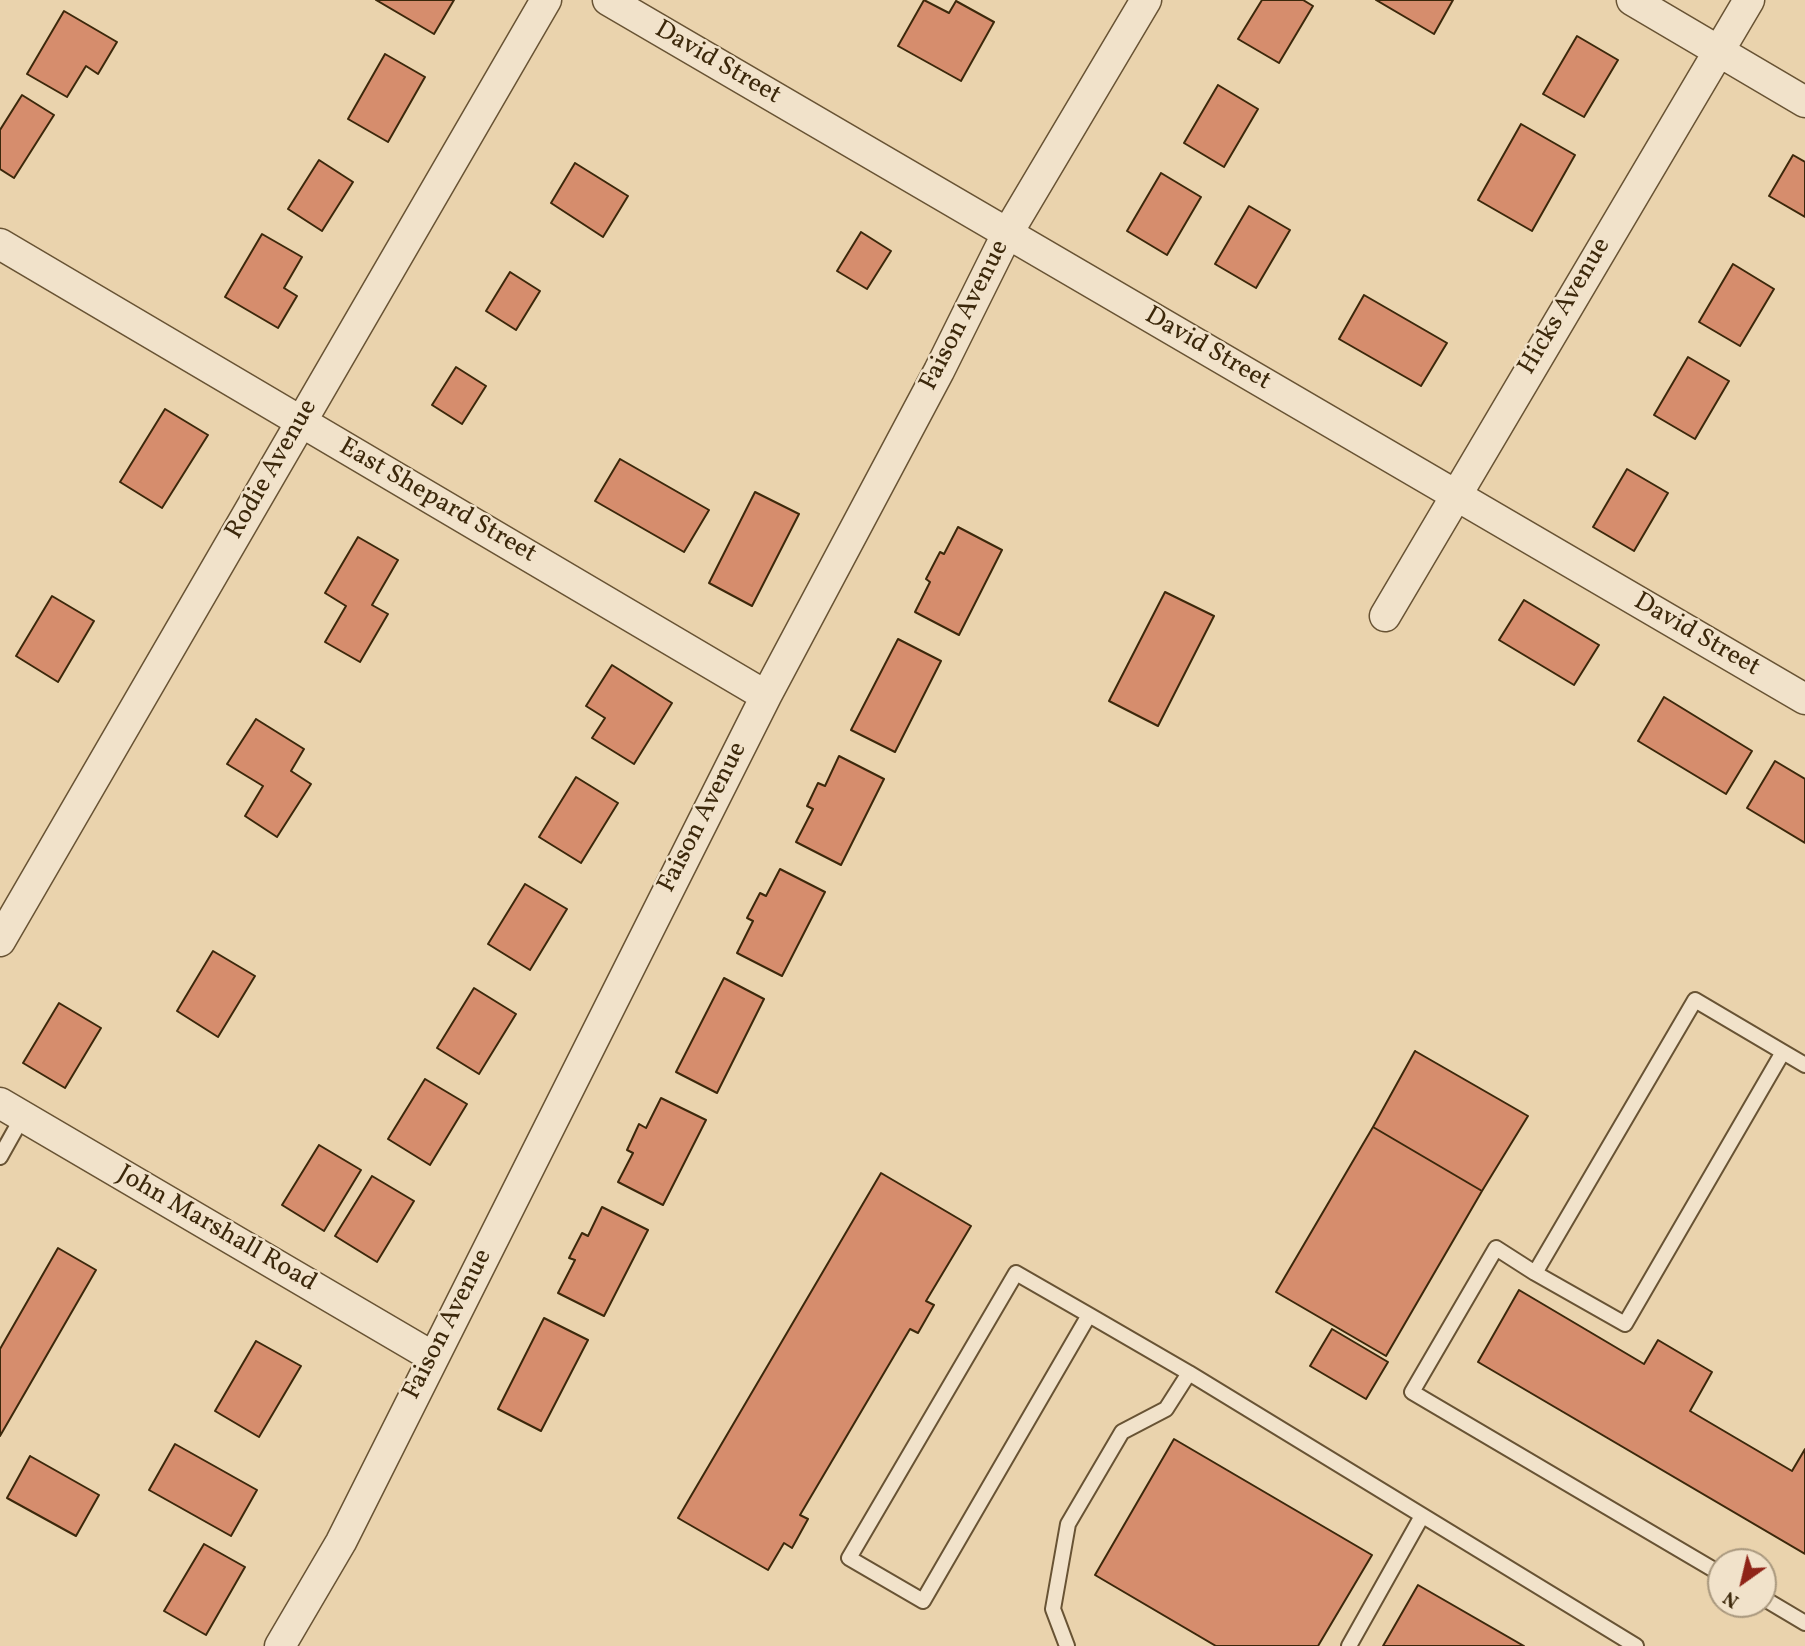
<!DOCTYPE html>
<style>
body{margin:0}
#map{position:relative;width:1805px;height:1646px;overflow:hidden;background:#ead3ad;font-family:Vollkorn,serif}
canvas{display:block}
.north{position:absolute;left:1707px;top:1548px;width:70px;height:70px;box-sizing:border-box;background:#f1e2ca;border:2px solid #a9987e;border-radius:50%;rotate:214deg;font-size:19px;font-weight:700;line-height:28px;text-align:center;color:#3c280b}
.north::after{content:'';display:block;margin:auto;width:24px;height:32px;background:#8f2418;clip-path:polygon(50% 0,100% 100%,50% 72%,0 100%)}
</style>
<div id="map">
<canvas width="1805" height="1646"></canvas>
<div class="north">N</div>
</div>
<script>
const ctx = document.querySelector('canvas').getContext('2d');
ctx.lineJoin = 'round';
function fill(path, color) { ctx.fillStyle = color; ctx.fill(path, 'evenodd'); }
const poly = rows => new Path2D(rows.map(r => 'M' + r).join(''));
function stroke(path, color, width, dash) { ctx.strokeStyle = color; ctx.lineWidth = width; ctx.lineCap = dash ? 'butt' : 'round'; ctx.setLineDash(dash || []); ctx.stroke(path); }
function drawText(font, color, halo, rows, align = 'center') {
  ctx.font = font + ' Vollkorn,serif'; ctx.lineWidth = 5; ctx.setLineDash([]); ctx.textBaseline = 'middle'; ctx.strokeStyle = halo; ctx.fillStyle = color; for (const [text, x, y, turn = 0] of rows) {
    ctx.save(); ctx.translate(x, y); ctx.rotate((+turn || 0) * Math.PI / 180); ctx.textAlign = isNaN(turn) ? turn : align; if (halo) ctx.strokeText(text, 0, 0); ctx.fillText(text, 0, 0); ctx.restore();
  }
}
const building = poly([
 [376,0,454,0,434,34,376,0],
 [924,0,949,13,956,1,994,22,961,81,898,46,924,0],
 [1262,0,1303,0,1313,6,1279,63,1238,39,1262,0],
 [1376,0,1453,0,1434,34,1376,0],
 [64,11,117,42,98,74,86,66,67,97,27,74,64,11],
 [1577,36,1618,60,1584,117,1543,94,1577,36],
 [385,54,425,77,388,142,348,119,385,54],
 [1218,85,1258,109,1224,167,1184,143,1218,85],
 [22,95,54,115,14,178,0,169,0,130,22,95],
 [1521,124,1575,155,1532,231,1478,200,1521,124],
 [1793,155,1805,162,1805,217,1769,196,1793,155],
 [319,160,353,182,322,231,288,209,319,160],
 [575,163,628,196,603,237,551,203,575,163],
 [1161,173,1201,197,1167,255,1127,231,1161,173],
 [1249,206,1290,230,1256,288,1215,264,1249,206],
 [861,232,891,251,867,289,837,271,861,232],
 [262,234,302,257,284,288,297,296,278,328,225,297,262,234],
 [1733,264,1774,289,1740,346,1699,322,1733,264],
 [510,272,540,291,516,330,486,311,510,272],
 [1364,295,1447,343,1421,386,1339,339,1364,295],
 [1688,357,1729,381,1695,439,1654,415,1688,357],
 [456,367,486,386,462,424,432,405,456,367],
 [165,409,208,435,162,508,120,482,165,409],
 [620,459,709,510,684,552,595,501,620,459],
 [1627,469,1668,493,1634,551,1593,527,1627,469],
 [755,492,799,514,752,606,709,583,755,492],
 [958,527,1002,550,959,635,915,612,930,582,926,579,940,552,944,554,958,527],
 [358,537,398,560,372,605,388,614,360,662,325,642,346,606,325,593,358,537],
 [1165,592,1214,616,1158,726,1109,701,1165,592],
 [52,596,94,621,58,682,16,656,52,596],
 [1524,600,1599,645,1574,685,1499,640,1524,600],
 [898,639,941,661,895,752,851,730,898,639],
 [612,665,672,703,634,764,592,738,605,718,586,706,612,665],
 [1664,697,1752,751,1726,794,1638,741,1664,697],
 [256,719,304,749,291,771,311,784,277,837,245,816,263,786,227,764,256,719],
 [839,756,884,779,841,865,796,842,813,809,807,806,818,783,825,786,839,756],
 [1775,761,1805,779,1805,843,1747,808,1775,761],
 [576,777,618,803,581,863,539,837,576,777],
 [780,869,825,892,782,976,737,953,753,921,747,918,760,893,766,896,780,869],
 [525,884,567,909,530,970,488,944,525,884],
 [213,951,255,976,218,1037,177,1011,213,951],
 [724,978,764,999,717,1093,676,1072,724,978],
 [474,988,516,1014,479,1074,437,1048,474,988],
 [59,1003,101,1028,65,1088,23,1063,59,1003],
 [1415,1051,1528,1116,1482,1191,1373,1127,1415,1051],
 [425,1079,467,1104,430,1165,388,1139,425,1079],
 [661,1098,706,1120,663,1205,618,1182,633,1153,627,1150,639,1124,646,1128,661,1098],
 [1373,1127,1482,1191,1386,1356,1276,1292,1373,1127],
 [319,1145,361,1170,324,1231,282,1205,319,1145],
 [881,1173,971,1226,926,1301,934,1305,918,1333,910,1329,800,1515,808,1519,792,1548,784,1543,768,1570,678,1518,881,1173],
 [372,1176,414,1201,377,1262,335,1236,372,1176],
 [602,1207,648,1230,604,1316,558,1293,575,1260,569,1258,582,1233,588,1236,602,1207],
 [58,1248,96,1270,0,1436,0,1349,58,1248],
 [1519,1290,1644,1364,1658,1340,1712,1372,1690,1411,1792,1471,1805,1449,1805,1554,1478,1362,1519,1290],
 [544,1318,588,1340,541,1431,498,1409,544,1318],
 [1332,1329,1388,1362,1366,1399,1310,1366,1332,1329],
 [256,1341,301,1366,259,1437,215,1411,256,1341],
 [1174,1439,1372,1555,1318,1646,1216,1646,1095,1575,1174,1439],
 [175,1444,257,1490,231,1536,149,1490,175,1444],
 [30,1456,99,1495,76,1536,7,1498,30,1456],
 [204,1544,245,1567,206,1635,164,1611,204,1544],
 [1418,1585,1524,1646,1383,1646,1418,1585]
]);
fill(building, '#d68d6d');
stroke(building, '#3c280b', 2);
const lane = poly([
 [1783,1052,1805,1065],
 [0,1157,23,1116],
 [1535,1273,1695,1000,1783,1052,1625,1324,1535,1273,1496,1248,1412,1392,1721,1574],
 [1089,1315,923,1601,849,1558,1016,1273,1089,1315,1189,1373],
 [1763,1598,1805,1623],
 [1067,1646,1053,1609,1068,1524,1122,1432,1166,1409,1189,1373,1636,1646],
 [1349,1646,1422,1516]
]);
const street = poly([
 [608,0,1805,699],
 [1632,0,1805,102],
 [0,244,766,696],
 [1385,616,1749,0],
 [0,941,546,0],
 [0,1103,433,1357],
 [280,1646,341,1542,766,696,939,371,1007,234,1146,0]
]);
stroke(lane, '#685334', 18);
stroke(street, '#685334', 33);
stroke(lane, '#f1e2ca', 14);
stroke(street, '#f1e2ca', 30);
drawText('26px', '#3c280b', '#f1e2ca', [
 ["David Street",717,64,30],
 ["Hicks Avenue",1566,307,-59],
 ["Faison Avenue",966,316,-63],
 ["David Street",1207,350,30],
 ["Rodie Avenue",273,470,-60],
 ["East Shepard Street",437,502,30],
 ["David Street",1696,636,30],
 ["Faison Avenue",704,818,-63],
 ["John Marshall Road",216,1230,30],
 ["Faison Avenue",449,1325,-63]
]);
</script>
